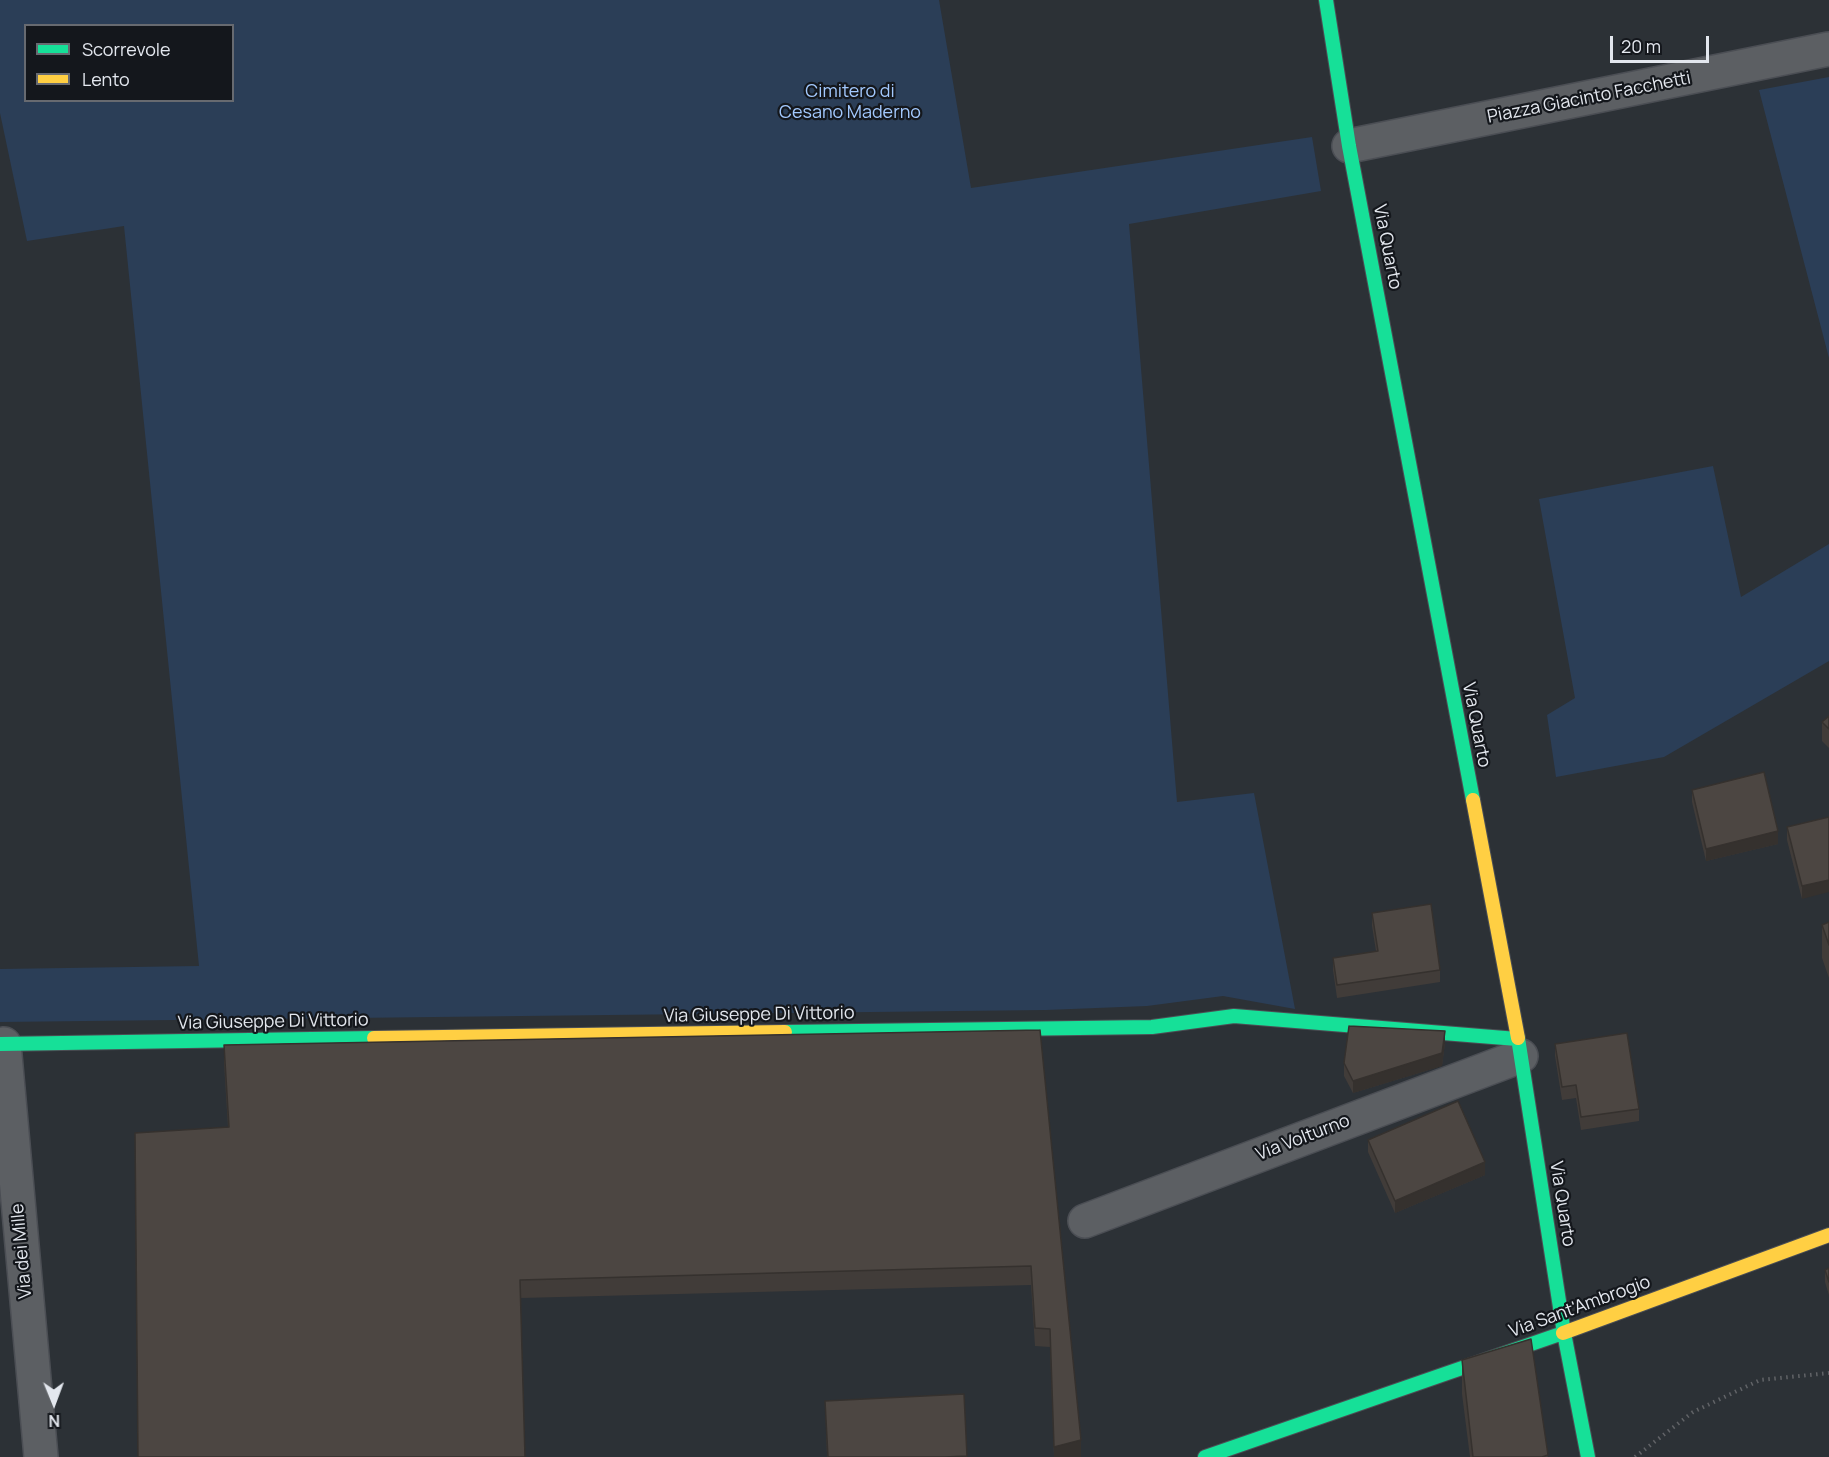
<!DOCTYPE html>
<style>
body{margin:0}
#map{position:relative;width:1829px;height:1457px;overflow:hidden;background:#2c3136;font-family:Manrope,sans-serif}
canvas{display:block}
.legend{position:absolute;left:24px;top:24px;width:210px;height:78px;box-sizing:border-box;background:#14171c;border:2px solid #676a70;margin:0;padding:8px 10px;list-style:none;font-size:18px;color:#e3e7ee}
.legend li{display:flex;align-items:center;gap:12px;height:30px}
.legend b{width:30px;border:2px solid #676a70}
.north{position:absolute;left:24px;top:1373px;width:60px;height:60px;-webkit-text-stroke:4px #14171c;paint-order:stroke;rotate:179deg;font-size:16px;font-weight:700;line-height:24px;text-align:center;color:#e3e7ee}
.north::after{content:'';display:block;margin:auto;width:21px;height:27px;background:#e3e7ee;clip-path:polygon(50% 0,100% 100%,50% 72%,0 100%)}
.scale{position:absolute;left:1610px;top:36px;width:99px;height:27px;box-sizing:border-box;border:3px solid #e3e7ee;border-top:0;padding-left:8px;font-size:18px;line-height:21px;white-space:nowrap;color:#e3e7ee;-webkit-text-stroke:4px #14171c;paint-order:stroke}
</style>
<div id="map">
<canvas width="1829" height="1457"></canvas>
<ul class="legend">
<li><b style="height:8px;background:#16e098"></b>Scorrevole</li>
<li><b style="height:8px;background:#ffcf43"></b>Lento</li>
</ul>
<div class="north">N</div>
<div class="scale">20 m</div>
</div>
<script>
const ctx = document.querySelector('canvas').getContext('2d');
ctx.lineJoin = 'round';
function fill(path, color) { ctx.fillStyle = color; ctx.fill(path, 'evenodd'); }
const poly = rows => new Path2D(rows.map(r => 'M' + r).join(''));
function stroke(path, color, width, dash) { ctx.strokeStyle = color; ctx.lineWidth = width; ctx.lineCap = dash ? 'butt' : 'round'; ctx.setLineDash(dash || []); ctx.stroke(path); }
function drawText(font, color, halo, rows, align = 'center') {
  ctx.font = font + ' Manrope,sans-serif'; ctx.lineWidth = 4.5; ctx.setLineDash([]); ctx.textBaseline = 'middle'; ctx.strokeStyle = halo; ctx.fillStyle = color; for (const [text, x, y, turn = 0] of rows) {
    ctx.save(); ctx.translate(x, y); ctx.rotate((+turn || 0) * Math.PI / 180); ctx.textAlign = isNaN(turn) ? turn : align; if (halo) ctx.strokeText(text, 0, 0); ctx.fillText(text, 0, 0); ctx.restore();
  }
}
fill(poly([
 [0,0,939,0,971,188,1312,137,1321,191,1129,224,1177,802,1254,793,1295,1009,1223,996,1147,1006,1046,1010,0,1022,0,969,199,966,124,226,27,241,0,113],
 [26,26,232,26,232,100,26,100],
 [1829,77,1829,358,1759,90],
 [1713,466,1741,597,1829,544,1829,661,1664,757,1556,777,1547,715,1575,698,1539,499]
]), '#2b3e57');
const street = poly([
 [1349,146,1829,49],
 [4,1044,41,1457],
 [1085,1221,1521,1056]
]);
const fast = poly([
 [1326,0,1349,146,1473,800],
 [785,1032,1152,1027,1234,1016,1517,1039],
 [1518,1038,1564,1333,1588,1457],
 [0,1044,374,1038],
 [1205,1457,1563,1333]
]);
const slow = poly([
 [1473,800,1518,1038],
 [374,1038,785,1032],
 [1563,1333,1829,1235]
]);
stroke(street, '#4b4e54', 36);
stroke(fast, '#4b4e54', 16);
stroke(slow, '#4b4e54', 16);
stroke(poly([
 [1635,1457,1693,1412,1760,1380,1829,1373]
]), '#616367', 4, [1.5, 4.5]);
stroke(street, '#5c5f63', 33);
stroke(fast, '#16e098', 14);
stroke(slow, '#ffcf43', 14);
fill(poly([
 [1829,716,1829,748,1822,741,1822,722],
 [1692,790,1778,844,1706,861,1692,802],
 [1829,817,1802,899,1787,840,1787,827],
 [1372,913,1440,970,1440,982,1337,998,1333,970,1333,958,1376,951,1372,926],
 [1829,922,1829,978,1822,958,1822,925],
 [1040,1030,1081,1457,1054,1457,1050,1347,1035,1346,1031,1285,521,1298,228,1127,224,1063,224,1045],
 [1445,1043,1442,1066,1353,1093,1344,1076,1344,1063],
 [1555,1044,1639,1109,1639,1121,1581,1130,1576,1098,1562,1100,1555,1056],
 [1368,1140,1485,1175,1395,1213,1368,1152],
 [1829,1268,1829,1295,1825,1282,1825,1270],
 [1462,1360,1548,1457,1470,1457,1462,1394],
 [964,1394,967,1457,827,1457,825,1401]
]), '#413c39');
fill(poly([
 [1778,831,1778,844,1706,861,1706,849],
 [1829,880,1829,892,1802,899,1802,886],
 [1445,1031,1445,1043,1442,1066,1353,1093,1353,1081],
 [1485,1162,1485,1175,1395,1213,1395,1201],
 [1081,1440,1081,1457,1054,1457,1054,1447]
]), '#35312e');
const building = poly([
 [1829,716,1829,729,1822,722,1829,716],
 [1764,772,1778,831,1706,849,1692,790,1764,772],
 [1829,817,1829,880,1802,886,1787,827,1829,817],
 [1431,904,1440,970,1337,985,1333,958,1378,951,1372,913,1431,904],
 [1829,922,1829,945,1822,925,1829,922],
 [1349,1026,1445,1031,1442,1053,1353,1081,1344,1063,1349,1026],
 [1040,1030,1081,1440,1054,1447,1050,1329,1035,1328,1031,1266,520,1280,525,1457,138,1457,135,1133,229,1127,224,1045,1040,1030],
 [1627,1033,1639,1109,1581,1117,1576,1085,1562,1087,1555,1044,1627,1033],
 [1458,1101,1485,1162,1395,1201,1368,1140,1458,1101],
 [1829,1268,1829,1282,1825,1270,1829,1268],
 [1531,1339,1548,1455,1542,1457,1473,1457,1462,1360,1531,1339],
 [964,1394,967,1456,945,1457,828,1457,825,1401,964,1394]
]);
fill(building, '#4c4642');
stroke(building, '#35312e', 1.5);
drawText('18px', '#a3c9fe', '#14171c', [
 ["Cimitero di",850,92],
 ["Cesano Maderno",850,113]
]);
drawText('18px', '#e3e7ee', '#14171c', [
 ["Piazza Giacinto Facchetti",1589,98,-11],
 ["Via Quarto",1387,247,79],
 ["Via Quarto",1476,725,79],
 ["Via Giuseppe Di Vittorio",759,1015,-1],
 ["Via Giuseppe Di Vittorio",273,1022,-1],
 ["Via Volturno",1303,1138,-21],
 ["Via Quarto",1562,1204,81],
 ["Via dei Mille",22,1251,-95],
 ["Via Sant'Ambrogio",1580,1307,-20]
]);
</script>
